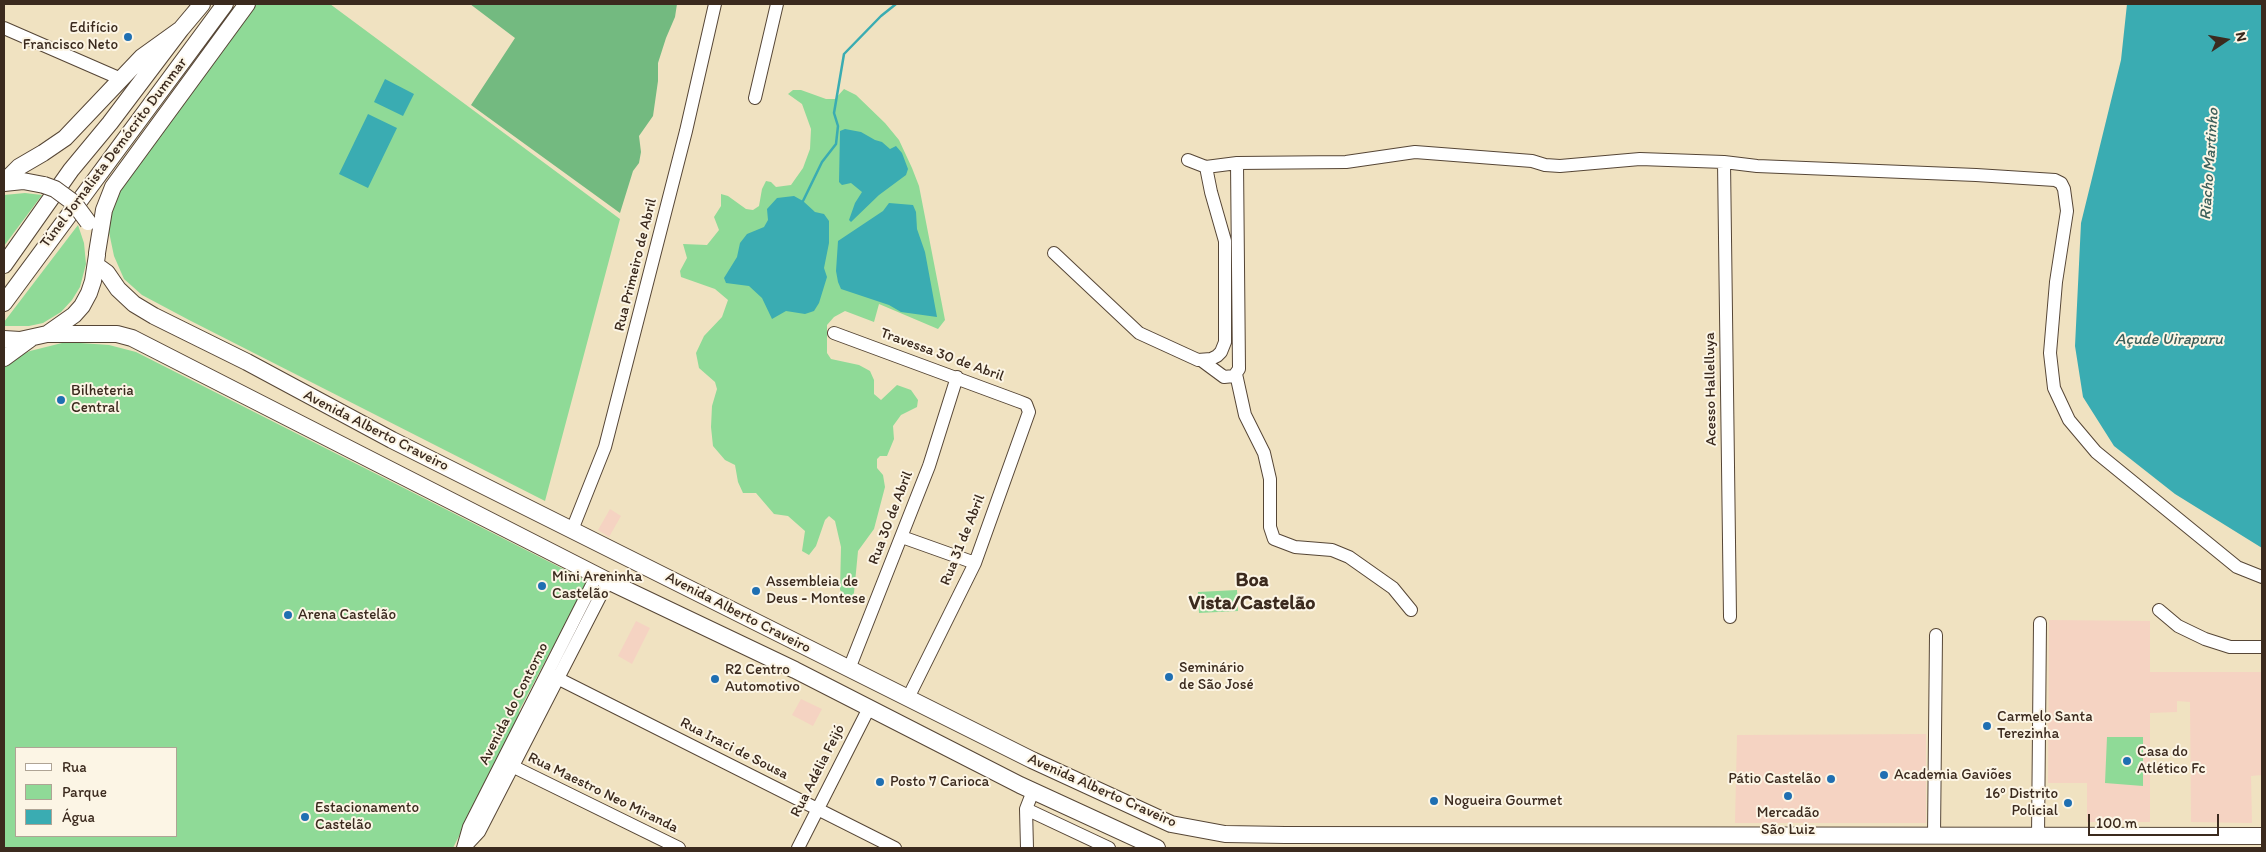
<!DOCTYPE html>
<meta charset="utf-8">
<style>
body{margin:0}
#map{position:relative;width:2266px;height:852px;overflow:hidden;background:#f0e2c1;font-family:Itim,sans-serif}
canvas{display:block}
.frame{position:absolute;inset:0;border:5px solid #3b2a1e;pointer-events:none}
.legend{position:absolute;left:15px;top:747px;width:162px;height:90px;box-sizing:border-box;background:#fcf5e5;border:1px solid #afa495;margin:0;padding:6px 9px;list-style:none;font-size:15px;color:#3b2a1e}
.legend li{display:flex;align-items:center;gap:10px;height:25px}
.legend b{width:25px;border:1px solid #afa495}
.north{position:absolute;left:2201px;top:15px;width:50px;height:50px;-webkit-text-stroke:4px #fcf5e5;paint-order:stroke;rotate:78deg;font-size:14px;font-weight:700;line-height:20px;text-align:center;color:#3b2a1e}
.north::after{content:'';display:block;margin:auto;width:18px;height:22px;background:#3b2a1e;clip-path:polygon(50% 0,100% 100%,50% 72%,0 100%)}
.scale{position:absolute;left:2088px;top:814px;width:131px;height:22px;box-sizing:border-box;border:2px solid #3b2a1e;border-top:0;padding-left:6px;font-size:15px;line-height:18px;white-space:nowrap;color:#3b2a1e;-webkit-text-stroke:4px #fcf5e5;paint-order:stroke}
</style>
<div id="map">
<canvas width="2266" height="852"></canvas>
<div class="frame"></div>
<ul class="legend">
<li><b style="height:6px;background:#fff"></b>Rua</li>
<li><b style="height:14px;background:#8fda97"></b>Parque</li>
<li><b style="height:14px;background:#3aacb2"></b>Água</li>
</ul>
<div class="north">N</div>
<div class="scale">100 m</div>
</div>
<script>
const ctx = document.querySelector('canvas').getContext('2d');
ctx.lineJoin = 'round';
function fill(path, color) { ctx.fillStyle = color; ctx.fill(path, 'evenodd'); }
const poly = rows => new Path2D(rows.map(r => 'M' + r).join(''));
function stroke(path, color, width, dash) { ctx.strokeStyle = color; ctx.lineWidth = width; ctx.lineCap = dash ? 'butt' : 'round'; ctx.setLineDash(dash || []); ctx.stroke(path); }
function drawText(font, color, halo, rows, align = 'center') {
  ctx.font = font + ' Itim,sans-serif'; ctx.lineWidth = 4; ctx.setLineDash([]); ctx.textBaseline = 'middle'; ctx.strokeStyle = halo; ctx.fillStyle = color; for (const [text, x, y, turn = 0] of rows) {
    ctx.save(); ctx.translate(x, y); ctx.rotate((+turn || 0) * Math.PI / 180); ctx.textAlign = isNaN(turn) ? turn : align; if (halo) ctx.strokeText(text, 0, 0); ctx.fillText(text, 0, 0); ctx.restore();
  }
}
fill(poly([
 [610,509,621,516,609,537,598,530],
 [2049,620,2150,621,2150,672,2262,672,2262,775,2251,776,2252,823,2191,822,2190,702,2177,701,2177,712,2150,713,2150,822,2087,822,2087,783,2048,783],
 [636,621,650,628,632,664,618,656],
 [801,699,822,709,813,726,792,715],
 [1926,734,1926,823,1735,823,1737,735]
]), '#f5d3c2');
fill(poly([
 [254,4,330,4,620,219,545,501,189,320,142,295,124,279,114,256,109,232,113,206,122,186],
 [844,89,856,95,885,123,899,140,912,168,919,186,945,320,938,329,879,304,874,322,845,311,834,317,827,325,827,353,831,359,859,365,870,371,874,380,874,394,881,400,897,385,911,390,918,400,917,407,901,415,893,426,894,439,887,456,880,456,877,459,877,468,883,475,885,487,874,529,858,551,854,593,849,600,840,590,841,547,835,521,829,516,825,520,816,546,809,555,802,551,805,531,788,516,774,514,756,493,743,493,738,482,735,465,725,460,713,446,711,427,712,406,717,389,715,382,699,368,696,353,704,336,722,317,728,300,715,289,681,277,680,271,687,258,683,244,707,245,719,230,714,217,721,206,721,194,728,196,746,209,753,210,759,206,762,189,766,181,771,182,776,187,791,185,803,168,810,149,811,129,802,104,788,94,793,90,801,90,826,99,835,99],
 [25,193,42,195,4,246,4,195],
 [78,225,84,243,86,264,80,287,72,300,61,312,43,323,29,326,4,326,4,322],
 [66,342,109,345,136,352,587,581,587,584,556,646,551,650,519,711,520,715,453,848,4,848,4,363,30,351],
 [16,748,176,748,176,836,16,836],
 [1237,590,1238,611,1199,613,1198,592],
 [2107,737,2143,737,2143,786,2105,783]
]), '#8fda97');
fill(poly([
 [470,4,677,4,675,17,666,38,658,63,658,81,653,116,639,136,641,152,639,163,633,171,620,213,471,105,515,38]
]), '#73ba80');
fill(poly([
 [2127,4,2262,4,2262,548,2175,494,2114,446,2083,397,2075,346,2081,223,2121,60],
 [385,79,414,94,403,116,374,102],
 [368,114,397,128,368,188,339,174],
 [845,129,861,132,875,140,882,142,890,149,896,146,902,153,908,169,906,175,879,195,851,222,849,220,855,203,862,192,851,183,842,185,839,182,840,131],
 [794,196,803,201,815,212,824,214,829,221,829,243,824,268,827,277,819,303,814,311,805,314,786,311,772,319,762,298,749,286,726,283,724,278,737,257,740,243,747,234,764,227,768,220,767,209,777,198],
 [889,203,913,205,916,212,917,229,925,252,937,317,901,312,889,305,841,289,838,282,836,271,838,241,883,211]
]), '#3aacb2');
stroke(poly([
 [803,201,822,162,836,144,838,126,834,113,844,54,881,16,896,4]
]), '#3aacb2', 2.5);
const minor = poly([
 [4,28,121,79],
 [755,98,777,4],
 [1188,160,1206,167,1237,163,1346,162,1415,152,1532,161,1545,165,1560,166,1640,159,1724,162,1757,166,1976,175,2055,180,2061,183,2064,189,2067,211,2056,282,2050,353,2054,388,2069,420,2096,452,2237,567,2262,577],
 [1724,162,1730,617],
 [1054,253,1139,333,1198,360,1211,359,1217,356,1221,352,1225,342,1225,241,1211,192,1206,167],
 [834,333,1018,401,1026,404,1029,412,975,563,908,698],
 [1201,360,1224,377,1234,376,1239,369,1237,163],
 [1236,374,1245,415,1264,453,1270,479,1270,527,1274,539,1295,547,1332,550,1349,557,1393,588,1411,610],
 [572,530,605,447,686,131,715,4],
 [902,537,975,563],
 [2159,610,2178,626,2205,639,2230,647,2262,647],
 [849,669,929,466,957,377],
 [559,679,895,848],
 [514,767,679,848],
 [1026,809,1109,848],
 [1934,836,1936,635],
 [2038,837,2040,623],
 [463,848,469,827,597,575],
 [464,848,479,832,608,581],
 [798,848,869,708],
 [1027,848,1026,809,1033,791]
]);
const major = poly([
 [4,182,19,167,43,153,65,138,142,57,181,29,202,4],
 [4,183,23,181,44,185],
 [97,253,104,210,113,187,247,4],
 [4,265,71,170,110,123,181,29],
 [96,265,107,273,118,289,134,304,154,316,247,362,392,440,1032,760,1171,824,1225,834,1285,835,2262,836],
 [4,303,225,4],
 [47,334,117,334,132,338,608,581,795,670,1020,785,1157,848],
 [4,339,20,340,47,334,74,315,82,306,89,293,93,281,97,255],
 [4,358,30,339]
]);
stroke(minor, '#564636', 14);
stroke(major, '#564636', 18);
stroke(minor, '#fff', 12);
stroke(major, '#fff', 16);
const majorBridge = poly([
 [44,185,55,189,74,203,88,222]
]);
stroke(majorBridge, '#564636', 18, []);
stroke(majorBridge, '#fff', 16);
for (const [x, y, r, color] of [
 [128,37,5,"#1f6fb2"],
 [61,400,5,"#1f6fb2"],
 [542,586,5,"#1f6fb2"],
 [756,591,5,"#1f6fb2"],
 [288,615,5,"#1f6fb2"],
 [1169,677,5,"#1f6fb2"],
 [715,679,5,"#1f6fb2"],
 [1987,726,5,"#1f6fb2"],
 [2127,761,5,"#1f6fb2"],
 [1884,775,5,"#1f6fb2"],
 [1831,779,5,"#1f6fb2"],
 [880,782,5,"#1f6fb2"],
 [1788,796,5,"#1f6fb2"],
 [1434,801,5,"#1f6fb2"],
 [2068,803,5,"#1f6fb2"],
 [305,817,5,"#1f6fb2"]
]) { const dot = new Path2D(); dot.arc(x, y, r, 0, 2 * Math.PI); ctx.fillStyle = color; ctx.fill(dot); stroke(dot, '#fcf5e5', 2); }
drawText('15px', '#3b2a1e', '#fcf5e5', [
 ["Edifício",118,28,"right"],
 ["Francisco Neto",118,45,"right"],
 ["Bilheteria",71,391],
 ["Central",71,408],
 ["Mini Areninha",552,577],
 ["Castelão",552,594],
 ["Assembleia de",766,582],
 ["Deus - Montese",766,599],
 ["Arena Castelão",298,615],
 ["Seminário",1179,668],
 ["de São José",1179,685],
 ["R2 Centro",725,670],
 ["Automotivo",725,687],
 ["Carmelo Santa",1997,717],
 ["Terezinha",1997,734],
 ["Casa do",2137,752],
 ["Atlético Fc",2137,769],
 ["Academia Gaviões",1894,775],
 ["Pátio Castelão",1821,779,"right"],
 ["Posto 7 Carioca",890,782],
 ["16º Distrito",2058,794,"right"],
 ["Policial",2058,811,"right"],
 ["Nogueira Gourmet",1444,801],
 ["Estacionamento",315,808],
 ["Castelão",315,825],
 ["Mercadão",1788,813,"center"],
 ["São Luiz",1788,830,"center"]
], 'left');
drawText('15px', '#3b2a1e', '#fcf5e5', [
 ["Túnel Jornalista Demócrito Dummar",114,153,-53],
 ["Rua Primeiro de Abril",636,265,-76],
 ["Travessa 30 de Abril",942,355,20],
 ["Acesso Hallelluya",1711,389,-91],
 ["Avenida Alberto Craveiro",376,431,27],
 ["Rua 30 de Abril",891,518,-69],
 ["Rua 31 de Abril",963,540,-68],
 ["Avenida Alberto Craveiro",738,613,27],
 ["Avenida do Contorno",514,704,-63],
 ["Rua Iraci de Sousa",734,749,27],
 ["Rua Adélia Feijó",818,771,-63],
 ["Avenida Alberto Craveiro",1102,791,24],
 ["Rua Maestro Neo Miranda",603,793,26]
]);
drawText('italic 16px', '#3b5e59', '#fcf5e5', [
 ["Riacho Martinho",2210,164,-86],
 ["Açude Uirapuru",2169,340]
]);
drawText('bold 20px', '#3b2a1e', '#fcf5e5', [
 ["Boa",1252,581],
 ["Vista/Castelão",1252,604]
]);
</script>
